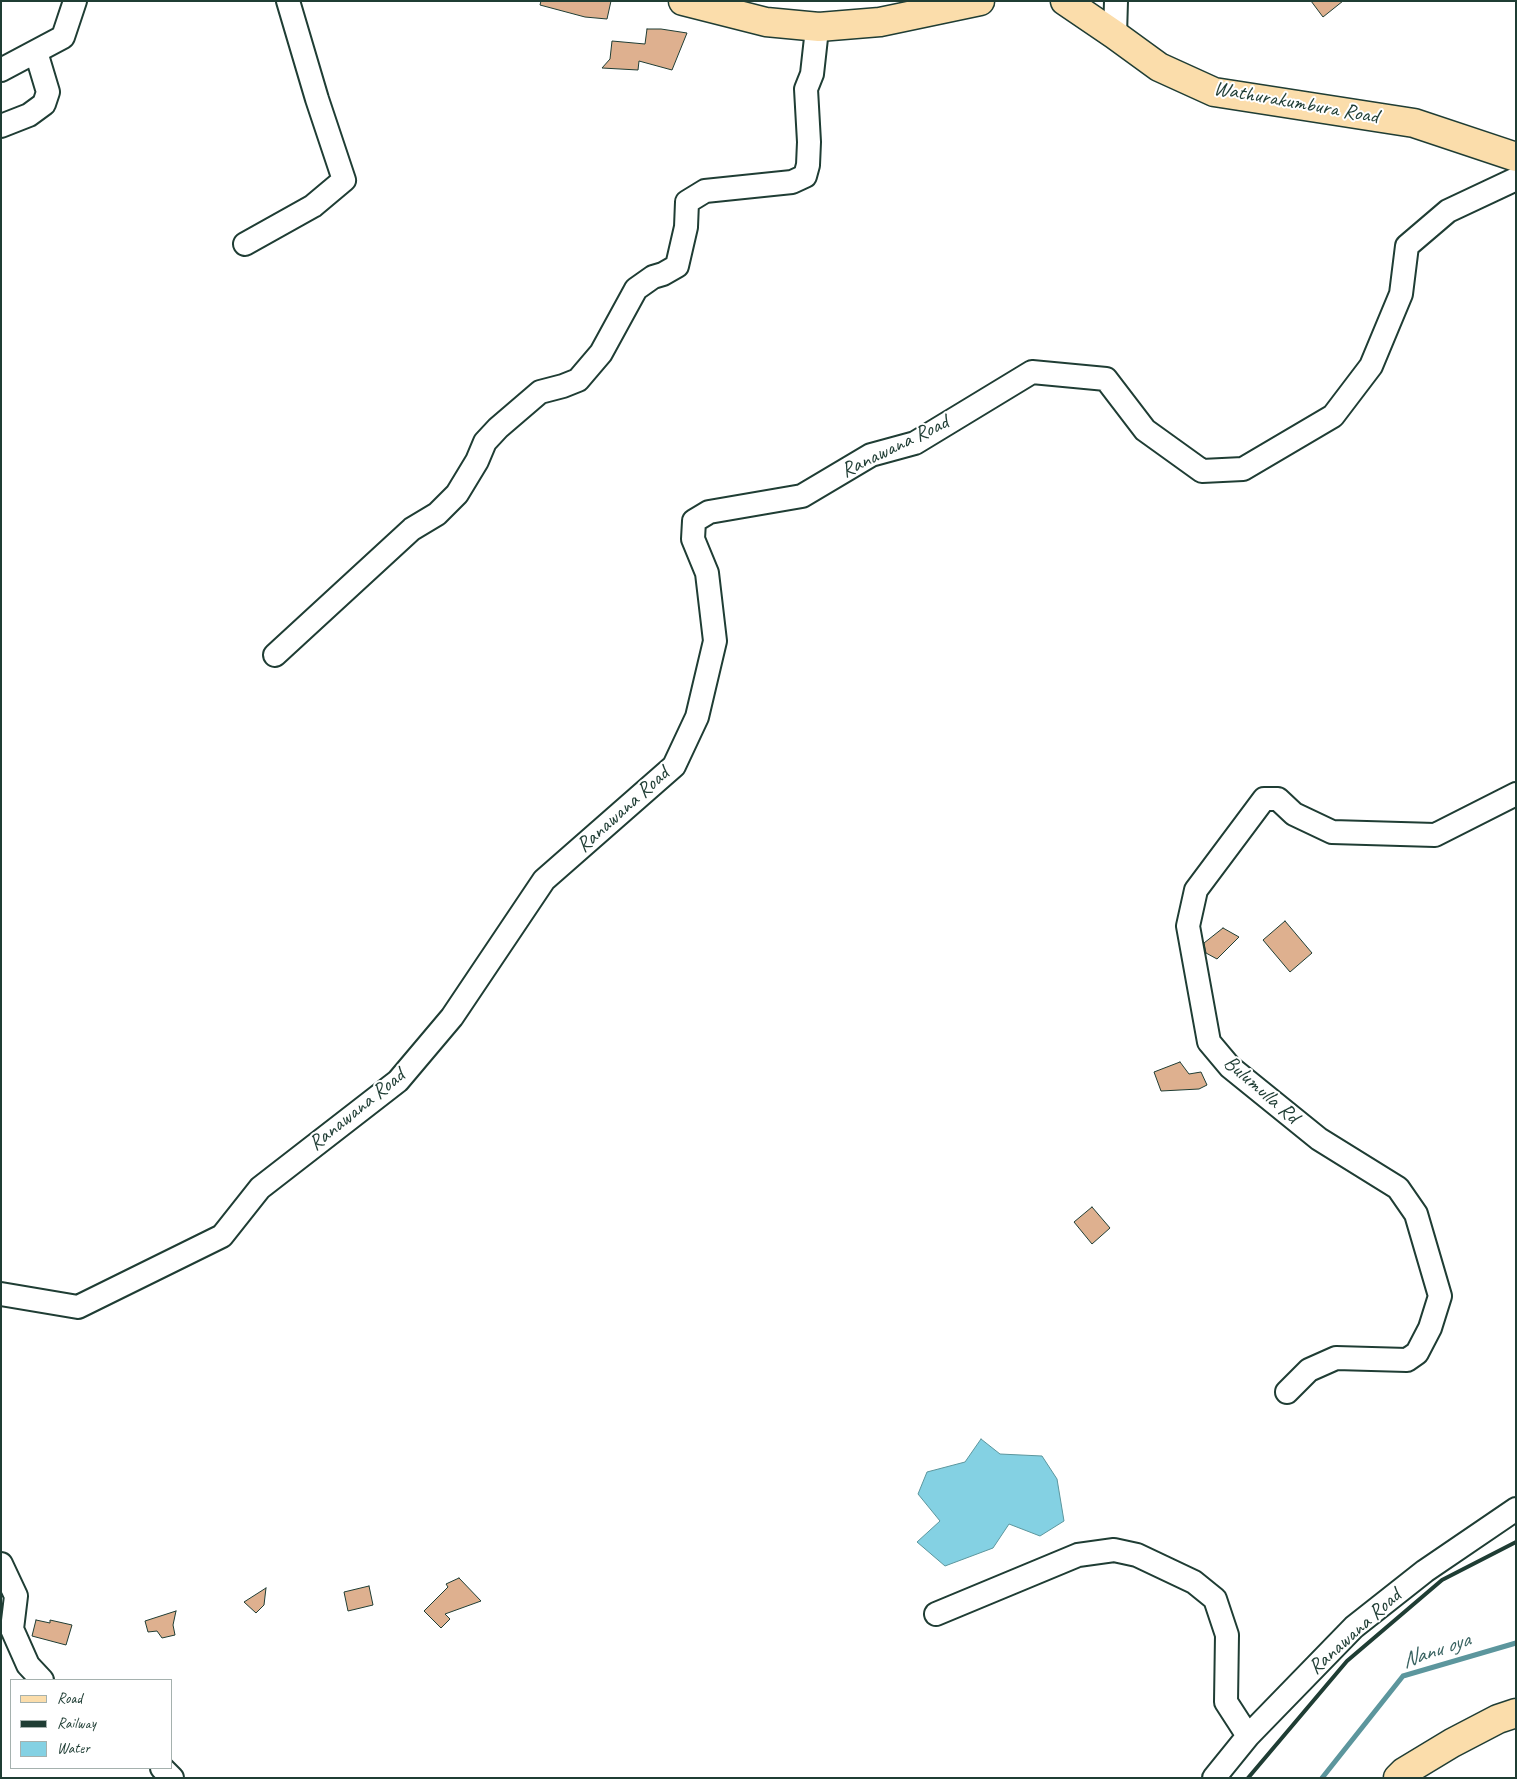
<!DOCTYPE html>
<style>
body{margin:0}
#map{position:relative;width:1517px;height:1779px;overflow:hidden;background:#fff;font-family:Caveat,sans-serif}
canvas{display:block}
.frame{position:absolute;inset:0;border:2px solid #1f3d34;pointer-events:none}
.legend{position:absolute;left:10px;top:1679px;width:162px;height:90px;box-sizing:border-box;background:#fff;border:1px solid #a5b1ae;margin:0;padding:6px 9px;list-style:none;font-size:15px;color:#1f3d34}
.legend li{display:flex;align-items:center;gap:10px;height:25px}
.legend b{width:25px;border:1px solid #a5b1ae}
</style>
<div id="map">
<canvas width="1517" height="1779"></canvas>
<div class="frame"></div>
<ul class="legend">
<li><b style="height:6px;background:#fbddab"></b>Road</li>
<li><b style="height:6px;background:#1f3d34"></b>Railway</li>
<li><b style="height:14px;background:#84d1e3"></b>Water</li>
</ul>
</div>
<script>
const ctx = document.querySelector('canvas').getContext('2d');
ctx.lineJoin = 'round';
function fill(path, color) { ctx.fillStyle = color; ctx.fill(path, 'evenodd'); }
const poly = rows => new Path2D(rows.map(r => 'M' + r).join(''));
function stroke(path, color, width, dash) { ctx.strokeStyle = color; ctx.lineWidth = width; ctx.lineCap = dash ? 'butt' : 'round'; ctx.setLineDash(dash || []); ctx.stroke(path); }
function drawText(font, color, halo, rows, align = 'center') {
  ctx.font = font + ' Caveat,sans-serif'; ctx.lineWidth = 4; ctx.setLineDash([]); ctx.textBaseline = 'middle'; ctx.strokeStyle = halo; ctx.fillStyle = color; for (const [text, x, y, turn = 0] of rows) {
    ctx.save(); ctx.translate(x, y); ctx.rotate((+turn || 0) * Math.PI / 180); ctx.textAlign = isNaN(turn) ? turn : align; if (halo) ctx.strokeText(text, 0, 0); ctx.fillText(text, 0, 0); ctx.restore();
  }
}
const water = poly([
 [981,1439,1000,1454,1042,1456,1057,1479,1064,1521,1040,1536,1009,1524,993,1548,945,1566,917,1542,940,1521,918,1494,927,1472,965,1462,981,1439]
]);
fill(water, '#84d1e3');
stroke(water, '#5c969d', 1);
stroke(poly([
 [1322,1778,1403,1676,1516,1643]
]), '#5c969d', 5);
const building = poly([
 [541,1,611,1,607,19,585,17,540,5,541,1],
 [1311,1,1343,1,1323,17,1311,1],
 [647,29,661,29,687,33,672,70,639,61,638,70,602,68,610,59,612,41,645,44,647,29],
 [1285,921,1312,953,1290,972,1263,940,1285,921],
 [1223,928,1239,937,1217,959,1206,953,1204,943,1223,928],
 [1180,1062,1189,1074,1201,1072,1207,1085,1199,1089,1161,1091,1154,1072,1180,1062],
 [1092,1207,1110,1228,1092,1244,1074,1222,1092,1207],
 [459,1578,481,1601,445,1614,450,1619,441,1628,424,1611,448,1587,446,1584,459,1578],
 [369,1586,373,1605,348,1611,344,1592,369,1586],
 [266,1588,264,1605,256,1613,244,1602,266,1588],
 [176,1611,173,1625,175,1635,162,1638,157,1631,148,1632,145,1621,176,1611],
 [36,1620,50,1623,50,1620,72,1625,66,1645,32,1636,36,1620]
]);
fill(building, '#deb08f');
stroke(building, '#1f3d34', 1);
const minor = poly([
 [1115,35,1116,1],
 [1,70,63,37,75,1],
 [1,126,29,115,44,104,48,92,36,52],
 [245,244,313,206,344,180,317,99,288,1],
 [275,655,412,529,437,514,457,494,477,461,485,442,498,428,540,392,563,386,578,380,601,353,636,289,653,277,663,274,677,266,686,227,687,202,705,191,792,182,805,176,808,165,809,142,806,89,812,74,816,38,819,27],
 [1,1294,78,1307,222,1236,260,1188,398,1081,452,1017,544,880,674,766,697,717,715,641,707,573,693,539,694,521,709,512,802,496,871,455,915,443,1032,372,1106,379,1145,430,1202,471,1243,469,1333,416,1371,366,1401,294,1407,246,1448,211,1516,179],
 [1287,1392,1309,1370,1336,1358,1407,1360,1417,1353,1430,1328,1440,1296,1416,1214,1398,1188,1319,1139,1230,1067,1209,1042,1188,926,1196,890,1264,799,1278,799,1294,814,1332,832,1435,835,1516,794],
 [1,1564,16,1596,12,1629,28,1665,42,1680],
 [936,1614,1078,1555,1114,1550,1137,1555,1194,1582,1215,1599,1227,1635,1226,1702,1248,1736],
 [162,1768,172,1778],
 [1214,1778,1248,1736,1354,1627,1425,1571,1516,1509]
]);
const major = poly([
 [683,1,766,22,819,27,880,22,980,1],
 [1065,1,1115,35,1159,67,1214,92,1414,123,1516,157]
]);
const highway = poly([
 [1398,1778,1404,1772,1452,1743,1498,1719,1516,1713]
]);
stroke(minor, '#1f3d34', 26);
stroke(major, '#1f3d34', 31);
stroke(highway, '#1f3d34', 31);
stroke(minor, '#fff', 22);
stroke(major, '#fbddab', 28);
stroke(highway, '#fbddab', 28);
stroke(poly([
 [1248,1778,1347,1661,1442,1580,1516,1542]
]), '#1f3d34', 4);
drawText('21px', '#1f3d34', '#fff', [
 ["Wathurakumbura Road",1296,103,10],
 ["Ranawana Road",895,447,-26],
 ["Ranawana Road",623,810,-42],
 ["Bulumulla Rd",1261,1090,41],
 ["Ranawana Road",357,1110,-39],
 ["Ranawana Road",1355,1632,-42]
]);
drawText('italic 22px', '#386260', '#fff', [
 ["Nanu oya",1436,1651,-19]
]);
</script>
